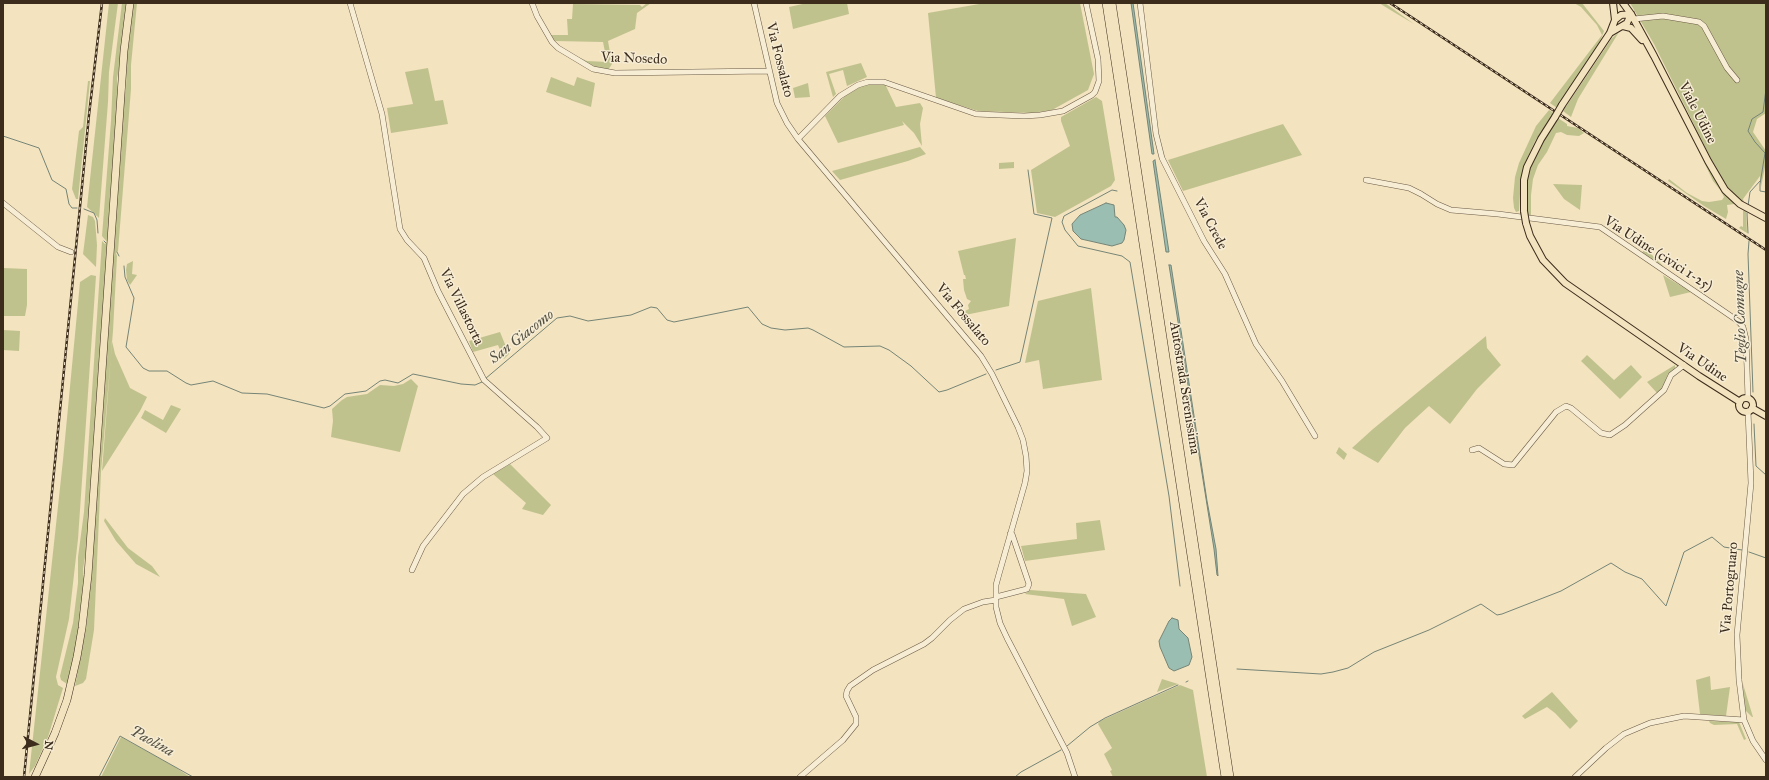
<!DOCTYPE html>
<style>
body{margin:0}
#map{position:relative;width:1769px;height:780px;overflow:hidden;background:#f3e3bf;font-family:"IM FELL Great Primer",serif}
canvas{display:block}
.frame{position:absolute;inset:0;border:4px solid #3c2c1c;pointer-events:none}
.north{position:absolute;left:16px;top:724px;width:40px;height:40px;-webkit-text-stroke:3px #f7edd5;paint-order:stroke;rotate:96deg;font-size:11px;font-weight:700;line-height:16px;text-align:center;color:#3c2c1c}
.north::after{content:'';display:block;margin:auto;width:14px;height:18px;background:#3c2c1c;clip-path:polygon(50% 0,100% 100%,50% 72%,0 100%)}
</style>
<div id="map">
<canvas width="1769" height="780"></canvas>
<div class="frame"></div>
<div class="north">N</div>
</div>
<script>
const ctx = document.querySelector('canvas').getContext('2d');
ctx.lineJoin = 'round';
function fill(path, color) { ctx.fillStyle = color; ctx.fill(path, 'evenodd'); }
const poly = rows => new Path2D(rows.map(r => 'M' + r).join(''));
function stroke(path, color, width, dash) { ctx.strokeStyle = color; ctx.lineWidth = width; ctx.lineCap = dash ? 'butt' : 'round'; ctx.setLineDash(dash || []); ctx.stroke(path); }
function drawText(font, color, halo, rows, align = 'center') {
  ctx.font = font + ' "IM FELL Great Primer",serif'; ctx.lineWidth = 3; ctx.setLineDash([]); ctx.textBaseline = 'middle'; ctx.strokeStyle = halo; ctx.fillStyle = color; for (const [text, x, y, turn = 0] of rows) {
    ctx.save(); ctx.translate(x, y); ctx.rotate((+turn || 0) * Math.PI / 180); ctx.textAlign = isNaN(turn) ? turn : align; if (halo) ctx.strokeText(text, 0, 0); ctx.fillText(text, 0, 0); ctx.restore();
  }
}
fill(poly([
 [109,3,118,3,109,72,108,102,99,218,87,207],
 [122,3,127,3,121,60,117,78,118,106,87,545,83,569,84,580,80,631,70,676,67,684,61,680,60,676,73,623,78,583,78,557,84,512,102,241,105,244,107,242,102,236,111,121,113,77],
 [133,3,137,3,131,65,131,89,118,251,116,253,117,256,113,331,101,472,94,630,86,679,83,683,75,686,86,629,93,558,92,544,123,101,126,90,127,46],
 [647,3,651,3,637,13,635,29,608,41,612,64,608,70,595,68,576,56,587,61,607,62,603,42,555,41,549,35,568,35,567,19,572,19,573,4,640,5,642,7],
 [807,3,847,3,849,14,793,29,789,7],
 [985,3,1080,3,1094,74,1088,90,1052,110,1032,113,978,111,936,98,928,13],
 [1379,3,1385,3,1414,24,1392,11],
 [1574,3,1582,3,1604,31,1599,44,1557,108,1550,103,1602,35,1597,25,1581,7],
 [1630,3,1766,3,1766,113,1757,119,1753,132,1766,151,1766,162,1761,187,1760,176,1743,199,1744,203,1737,199,1723,183,1654,44],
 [1619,32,1578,99,1571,117,1563,111,1612,38],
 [861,63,867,77,847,86,843,70,829,74,836,94,833,97,826,72],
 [428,68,435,101,443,100,448,124,391,133,387,108,413,104,405,72],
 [551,77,574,86,577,77,595,83,591,107,546,92],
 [88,81,90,81,78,199,76,199,72,189,79,131,83,127],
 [808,83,810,97,795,98,793,88],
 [876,83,885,84,896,107,920,103,923,108,920,124,922,146,914,133,902,121,904,125,838,143,825,116,845,96,862,86],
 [1096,97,1102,101,1115,180,1111,186,1055,217,1037,213,1031,170,1070,146,1061,121,1061,117],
 [1549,110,1554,113,1535,141,1524,165,1521,177,1519,211,1516,212,1514,208,1513,198,1515,177,1519,163,1536,126],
 [1558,118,1567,124,1567,126,1578,128,1584,133,1579,136,1567,135,1561,132,1556,133,1547,152,1538,165,1533,179,1531,195,1531,216,1528,216,1526,192,1528,175,1532,160,1542,141],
 [1283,124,1302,155,1183,191,1168,160],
 [920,147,926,154,908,161,840,180,832,171],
 [1705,158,1734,202,1734,204,1727,205,1728,212,1726,219,1704,206,1668,181,1669,179,1687,193,1702,201,1709,202,1722,200,1724,197,1721,191,1713,181,1703,160],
 [1014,162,1014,168,999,169,999,163],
 [1553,184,1582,185,1580,210,1564,199],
 [1744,210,1746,210,1747,233,1739,228,1741,226,1743,227,1743,211],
 [88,215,93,217,95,221,97,245,96,267,83,254],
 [1016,238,1009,306,965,315,965,311,969,309,968,305,971,301,967,299,964,290,963,279,966,279,965,275,964,275,958,251],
 [1645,248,1663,266,1662,267,1642,253],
 [133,261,132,274,137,275,130,285,127,280,126,270,127,264],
 [3,268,27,269,27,305,25,316,3,316],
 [91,275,96,276,78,539,69,619,56,677,58,685,63,688,48,737,35,766,29,774,63,460,80,282],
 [1663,275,1691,292,1670,297],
 [1091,288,1102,380,1043,389,1039,360,1025,363,1038,301],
 [3,330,20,331,19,351,3,350],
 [500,332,509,354,504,359,498,345,473,352,469,341],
 [1486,336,1487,348,1501,365,1477,389,1450,424,1429,406,1405,428,1378,463,1352,448,1373,429],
 [112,341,115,354,130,388,147,397,140,411,102,471],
 [1587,355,1614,380,1631,365,1642,377,1620,399,1581,361],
 [1675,365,1675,368,1668,374,1663,388,1657,393,1647,382],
 [411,379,418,386,400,452,331,437,333,421,332,409,342,400,347,397,367,394,380,385,394,386,403,384],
 [171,405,181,409,166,433,141,418,145,410,163,420],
 [1339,447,1347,454,1344,460,1336,453],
 [510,464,551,505,543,515,522,509,526,503,493,474],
 [105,518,128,548,152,566,160,577,136,564,116,541,104,521],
 [1100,520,1105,550,1025,561,1021,546,1077,539,1076,523],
 [1030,590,1086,594,1096,617,1072,626,1064,599,1025,594],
 [1710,676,1711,690,1730,687,1726,716,1700,714,1696,680],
 [1162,679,1178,684,1157,692],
 [1743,684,1753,717,1752,717,1744,709],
 [1180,685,1193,690,1207,777,1113,777,1110,771,1112,770,1104,754,1112,748,1098,724,1100,721],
 [1552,692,1578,721,1570,729,1555,713,1547,707,1525,719,1522,716],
 [1709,721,1739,722,1746,739,1744,740,1737,724,1714,725,1710,723],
 [121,737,175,767,190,777,101,777]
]), '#c0c28e');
const water = poly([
 [1131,3,1133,3,1154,154,1152,154,1131,3],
 [1155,160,1169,252,1166,252,1153,161,1155,160],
 [1106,203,1114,205,1115,217,1117,217,1124,225,1126,230,1124,240,1122,243,1112,246,1081,239,1073,231,1072,224,1080,215,1106,203],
 [1169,265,1171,265,1207,501,1216,549,1218,576,1217,575,1214,549,1169,265],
 [1172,618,1178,620,1179,629,1188,638,1192,657,1189,665,1174,671,1169,668,1160,647,1159,641,1169,621,1172,618]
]);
fill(water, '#9bbeb2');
stroke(water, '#758476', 1);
stroke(poly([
 [1766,89,1763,112,1752,119,1748,131,1755,142,1765,153,1760,184,1760,191,1766,192],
 [3,136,39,148,52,180,66,189,69,204,72,208,77,208],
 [1117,191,1112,190,1064,216,1062,222,1065,230,1078,246,1122,256,1130,262,1169,496,1180,586],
 [1748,206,1750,192,1760,181],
 [84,209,94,213,97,220,98,233],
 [1747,213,1748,233],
 [104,241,106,243],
 [1749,241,1748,254,1753,392],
 [117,252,119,256],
 [124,266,125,277,134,298,126,347,143,368,149,371,167,371,186,383,191,385,213,381,242,393,267,394,324,408,330,406,345,394,366,391,380,381,385,380,398,383,413,374,461,384,475,385,482,382],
 [996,370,1020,362,1052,218,1034,214,1028,170],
 [485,379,557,318,570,316,588,321,631,315,651,307,657,308,667,320,674,322,748,307,762,324,771,328,785,330,808,328,813,330,844,347,880,346,889,350,911,366,939,392,947,390,986,374],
 [1754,424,1756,466,1766,475],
 [1749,552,1766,558],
 [1237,669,1321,674,1333,672,1348,668,1374,652,1429,630,1481,604,1497,615,1502,614,1561,591,1611,563,1625,572,1642,579,1666,606,1684,552,1712,537,1724,547,1742,550],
 [1186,682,1188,681],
 [1067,746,1090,727,1105,718,1178,685],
 [99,777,120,736,193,777],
 [1015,777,1021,772,1061,750]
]), '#758476', 1);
const minor = poly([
 [350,3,382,114,400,229,407,240,424,258,438,291,484,380,537,427,547,438,483,477,463,494,423,546,412,570],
 [532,3,537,16,552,42,558,48,593,69,615,73,768,71],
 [754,3,777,103,787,123,798,139,981,356,992,374,1018,427,1023,440,1026,456,1027,471,1025,483,999,574,996,585,996,607,1000,623,1007,638,1067,753,1075,777],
 [1140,3,1156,134,1162,158,1204,241,1225,274,1256,344,1282,381,1315,436],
 [1634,19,1663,16,1699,22,1704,26,1727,68,1737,80],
 [798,139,840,96,858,85,868,82,884,82,976,114,1024,116,1040,115,1063,111,1092,95,1095,92,1099,81,1098,59,1086,3],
 [1366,180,1409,188,1421,194,1437,204,1451,210,1498,214,1600,227,1722,310,1738,321,1743,327,1746,339,1748,398],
 [3,203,58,247,71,252],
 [1748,411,1751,483,1737,635,1739,680,1744,720,1753,741,1766,760],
 [1472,450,1479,448,1504,464,1513,465,1556,412,1566,406,1571,408,1601,433,1610,435,1625,425,1664,390,1671,375,1684,365],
 [996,597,1027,589,1029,584,1012,534,1010,534],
 [800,777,843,740,856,724,856,717,846,696,847,691,850,686,873,670,924,644,932,638,950,620,964,609,983,602,996,600],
 [1575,777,1606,748,1624,734,1650,723,1684,716,1744,720]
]);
const major = poly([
 [1623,3,1631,14,1654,56,1708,161,1725,190,1740,204,1766,218],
 [1615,20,1621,15,1631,14],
 [1623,26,1631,28,1642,40],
 [1610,33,1627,23,1631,14],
 [1562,105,1610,33,1615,20,1613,3],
 [1524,211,1524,180,1527,167,1541,139,1555,117],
 [1526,223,1530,236,1543,260,1565,283,1699,376,1740,402],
 '1739 405a7 7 0 1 1 14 0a7 7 0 1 1-14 0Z',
 [1752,408,1766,416]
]);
const highway = poly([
 [1106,3,1225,777],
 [1112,3,1230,777],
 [35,777,55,733,67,700,77,657,82,628,88,575,124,51,130,3]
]);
stroke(minor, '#6a5a45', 6);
stroke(major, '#3c2c1c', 8);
stroke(highway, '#3c2c1c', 8);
stroke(minor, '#f7edd5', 5);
stroke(major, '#f3e3bf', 6);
stroke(highway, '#f3e3bf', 7);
const rail = poly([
 [1390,3,1766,250],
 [24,777,89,115,102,3]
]);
stroke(rail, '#3c2c1c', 2.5);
stroke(rail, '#f7edd5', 1, [3]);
const majorBridge = poly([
 [1555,117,1562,105],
 [1524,211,1526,223]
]);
stroke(majorBridge, '#3c2c1c', 8, []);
stroke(majorBridge, '#f3e3bf', 6);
drawText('14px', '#3c2c1c', '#f7edd5', [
 ["Via Nosedo",634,59,2],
 ["Via Fossalato",779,60,76],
 ["Viale Udine",1697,113,63],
 ["Via Crede",1210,224,62],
 ["Via Udine (civici 1-25)",1658,254,33],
 ["Via Villastorta",461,307,64],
 ["Via Fossalato",963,315,50],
 ["Via Udine",1702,363,34],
 ["Autostrada Serenissima",1184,388,81],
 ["Via Portogruaro",1730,588,-85]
]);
drawText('italic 15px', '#545042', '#f7edd5', [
 ["Teglio Comugne",1741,317,-92],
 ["San Giacomo",522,337,-38],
 ["Paolina",152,742,29]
]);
</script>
